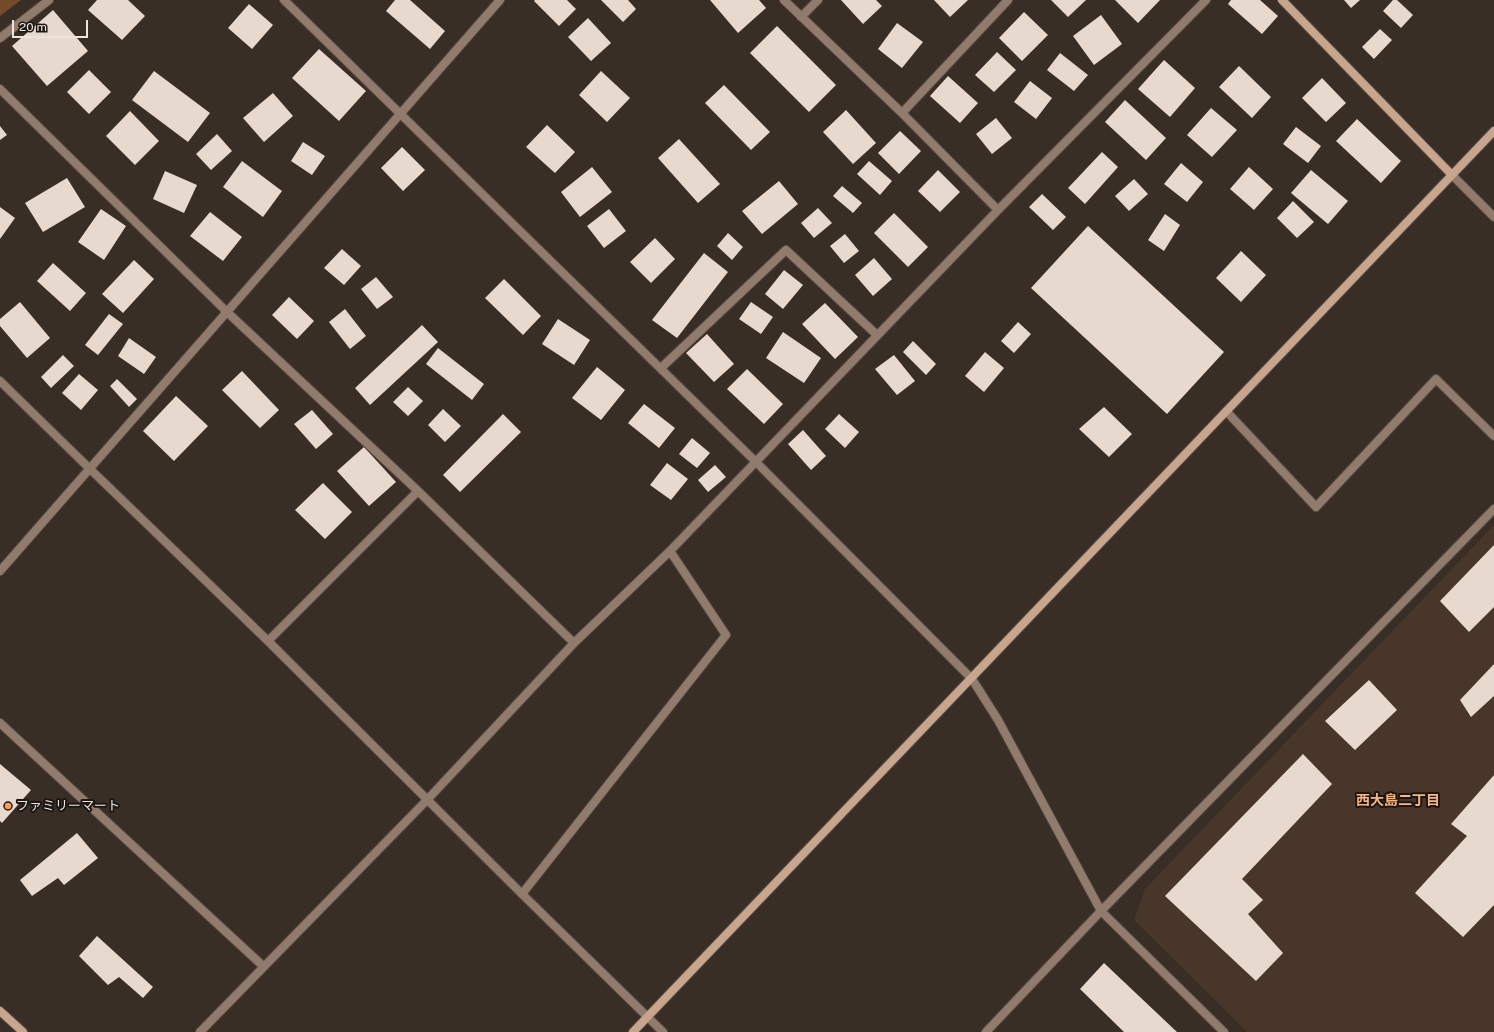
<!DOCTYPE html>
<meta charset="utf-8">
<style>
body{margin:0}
#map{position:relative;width:1494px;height:1032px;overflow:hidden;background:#392e26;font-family:"Public Sans",sans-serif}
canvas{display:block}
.scale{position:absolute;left:12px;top:20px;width:76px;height:18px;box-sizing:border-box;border:2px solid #ece5df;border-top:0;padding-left:5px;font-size:12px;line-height:14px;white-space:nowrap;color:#ece5df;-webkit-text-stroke:3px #1c1713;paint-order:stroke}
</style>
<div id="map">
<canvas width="1494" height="1032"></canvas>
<div class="scale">20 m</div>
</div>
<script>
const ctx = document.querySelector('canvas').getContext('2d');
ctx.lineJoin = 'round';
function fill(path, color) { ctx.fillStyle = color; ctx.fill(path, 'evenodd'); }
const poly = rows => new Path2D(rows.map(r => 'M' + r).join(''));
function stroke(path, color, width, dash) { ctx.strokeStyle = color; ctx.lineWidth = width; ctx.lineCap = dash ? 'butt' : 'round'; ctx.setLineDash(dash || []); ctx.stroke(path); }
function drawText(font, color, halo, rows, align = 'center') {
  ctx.font = font + ' "Public Sans","Noto Sans JP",sans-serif'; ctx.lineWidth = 4; ctx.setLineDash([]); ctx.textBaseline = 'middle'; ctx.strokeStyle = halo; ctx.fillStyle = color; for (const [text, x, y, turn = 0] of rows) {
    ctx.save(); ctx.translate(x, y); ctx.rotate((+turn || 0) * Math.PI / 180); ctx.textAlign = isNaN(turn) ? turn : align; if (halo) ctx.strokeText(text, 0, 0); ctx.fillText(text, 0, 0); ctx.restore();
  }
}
fill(poly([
 [1494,525,1494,1032,1247,1032,1134,920,1145,889]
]), '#473629');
fill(poly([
 [0,0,21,0,0,16]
]), '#734b2b');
fill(poly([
 [97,0,128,0,145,16,122,40,88,10],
 [395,0,410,0,445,31,430,49,386,11],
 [535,0,567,0,576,9,559,26,534,1],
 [601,0,628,0,636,9,623,22],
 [710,0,759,0,766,8,738,33],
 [841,0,876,0,882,6,863,24],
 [934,0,968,0,950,17],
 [1051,0,1086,0,1068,17],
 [1115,0,1160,0,1138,23],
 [1231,0,1260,0,1278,16,1262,34,1228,4],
 [1344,0,1360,0,1351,8],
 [1393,0,1397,0,1413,15,1401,28,1383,11],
 [249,4,273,25,252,49,228,28],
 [53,10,88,51,47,86,12,46],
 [1024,12,1048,35,1022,61,999,38],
 [1101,15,1122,44,1094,65,1073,36],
 [588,18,611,43,591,61,568,37],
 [897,23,923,42,902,68,878,49],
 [777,26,836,85,809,112,750,53],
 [1380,29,1392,40,1374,59,1362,47],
 [319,49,366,91,339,121,292,78],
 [997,52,1016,70,994,92,975,75],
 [1060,53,1088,75,1074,91,1047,70],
 [1164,60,1195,88,1170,117,1138,89],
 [1239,66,1271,97,1252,118,1219,87],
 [89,70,111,92,89,114,67,92],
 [154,71,210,113,188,142,132,100],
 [601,71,630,98,607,122,579,95],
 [948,76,978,103,960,123,930,96],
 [1322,78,1346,103,1326,122,1302,98],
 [1030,81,1052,98,1036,119,1014,102],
 [724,85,770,132,751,150,705,103],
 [273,93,293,116,264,142,243,118],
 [1125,100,1166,138,1146,160,1105,122],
 [1211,108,1237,130,1212,157,1187,135],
 [846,110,876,143,853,164,823,132],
 [130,111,159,141,135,165,106,136],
 [996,118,1012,138,992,154,976,134],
 [1357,119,1401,161,1381,183,1336,141],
 [547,125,575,152,555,173,526,147],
 [0,126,7,135,0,140],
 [1296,127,1321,146,1308,163,1283,144],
 [900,131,921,151,899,174,878,153],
 [217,134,232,151,211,170,196,154],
 [679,139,720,184,698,203,658,158],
 [303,142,325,156,312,175,291,161],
 [402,147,425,170,403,191,381,168],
 [1102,152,1118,167,1085,204,1068,188],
 [242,161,282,191,263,217,223,187],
 [869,161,892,181,880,195,857,174],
 [1181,163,1203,182,1187,202,1164,184],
 [592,167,612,192,580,217,561,192],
 [1249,167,1273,189,1254,210,1230,189],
 [938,170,960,192,940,212,918,191],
 [1311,170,1348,201,1328,224,1291,193],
 [165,171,197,185,184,213,153,199],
 [67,178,85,207,43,232,25,203],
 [1134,179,1148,194,1129,211,1115,196],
 [779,181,798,204,762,234,742,211],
 [842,186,862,203,853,213,833,196],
 [1042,194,1066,217,1053,230,1029,207],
 [1293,201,1314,222,1297,238,1277,218],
 [0,207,15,218,0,239],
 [818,208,832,223,814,238,801,223],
 [101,209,126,226,104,260,78,242],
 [609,209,626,231,604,248,587,226],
 [210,212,242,237,223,261,190,236],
 [894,213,928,247,908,267,874,233],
 [1165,214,1180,225,1164,251,1148,240],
 [1088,226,1224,352,1167,414,1031,288],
 [728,233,743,247,732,260,717,246],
 [845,234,859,251,844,263,830,246],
 [655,238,675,259,651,283,630,262],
 [342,249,361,266,344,285,324,268],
 [1241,251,1266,275,1241,302,1216,278],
 [704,253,728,272,677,338,652,320],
 [874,258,892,279,873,296,855,275],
 [134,260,154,279,123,313,102,294],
 [53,263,86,293,70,311,37,281],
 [784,270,803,285,783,309,765,294],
 [376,277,393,297,377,309,361,289],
 [504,279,541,316,523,335,485,298],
 [289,297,314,321,297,339,272,315],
 [20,302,50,338,27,358,0,326,0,319],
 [751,302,773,317,761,334,739,319],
 [825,303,858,337,835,359,802,324],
 [345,309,366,336,350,349,329,322],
 [109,314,123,324,98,355,85,345],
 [558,319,590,340,574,365,542,344],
 [1018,322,1031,334,1014,353,1001,341],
 [422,325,438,342,370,405,355,388],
 [783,332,821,358,804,383,766,358],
 [707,334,734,364,714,382,686,353],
 [129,338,156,357,144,374,118,356],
 [913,341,936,364,926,375,903,352],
 [438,348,484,384,472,400,426,364],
 [985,352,1004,368,984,392,965,376],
 [63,355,74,366,51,388,41,377],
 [894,355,915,381,897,395,875,369],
 [597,367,625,390,601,420,572,398],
 [747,369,783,404,764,424,727,389],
 [242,371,279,410,260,428,222,390],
 [79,374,98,390,81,410,62,393],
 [117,379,137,399,129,407,110,386],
 [408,387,423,401,408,416,393,402],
 [176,396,208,426,174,461,143,431],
 [644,404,675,428,659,448,628,423],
 [1104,407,1132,434,1109,457,1079,429],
 [443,409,461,426,445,442,428,425],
 [312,410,333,434,316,449,294,424],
 [503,414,521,432,460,492,443,475],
 [839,414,859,432,845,448,825,429],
 [803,430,826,456,811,470,788,444],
 [692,438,710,453,697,468,679,454],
 [364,447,396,482,369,506,337,471],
 [667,463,688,479,671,500,650,485],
 [715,465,726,477,708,492,698,480],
 [323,483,352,512,325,539,295,510],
 [1494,545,1494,607,1469,632,1440,601],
 [1494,664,1494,696,1471,717,1460,700],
 [1369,680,1397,710,1355,750,1325,721],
 [1303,754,1332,784,1242,879,1263,900,1248,914,1283,953,1256,981,1165,896],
 [0,764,31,790,2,823,0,821],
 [1494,775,1494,905,1463,937,1415,893,1467,836,1451,824],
 [77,833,98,858,64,885,58,878,32,896,20,880],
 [97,936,153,987,143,998,119,977,108,985,79,956],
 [1104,963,1177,1032,1124,1032,1080,989]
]), '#e8d9ce');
const street = poly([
 [284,0,755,461,972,679,998,720,1101,911,1224,1032],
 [784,0,902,113,998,210],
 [801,17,818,0],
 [0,38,49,0],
 [0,89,227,312,418,491,574,643],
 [902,113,1008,0],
 [1452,175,1494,217],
 [661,368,786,250,877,335],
 [0,381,89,468,268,641,522,894,663,1032],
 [1227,412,1316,507,1436,379,1494,436],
 [0,571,500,0],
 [268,641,418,491],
 [0,723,263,966],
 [522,894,726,635,670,551],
 [200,1032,427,800,574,643,670,551,998,210,1206,0],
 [986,1032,1101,911,1494,509]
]);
const secondary = poly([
 [1282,0,1452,175],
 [0,1011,23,1032],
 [633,1032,1494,131]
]);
stroke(street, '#564b44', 10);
stroke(secondary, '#564b44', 10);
stroke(street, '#917b6c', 8);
stroke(secondary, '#c8a68d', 8);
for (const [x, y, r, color] of [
 [8,806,4,"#fb9e51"]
]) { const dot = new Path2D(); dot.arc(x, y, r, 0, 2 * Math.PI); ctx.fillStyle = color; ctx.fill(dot); stroke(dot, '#1c1713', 1.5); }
drawText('13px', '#ece5df', '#1c1713', [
 ["ファミリーマート",16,806]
], 'left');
drawText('bold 14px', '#f6b583', '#1c1713', [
 ["西大島二丁目",1398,801]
]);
</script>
